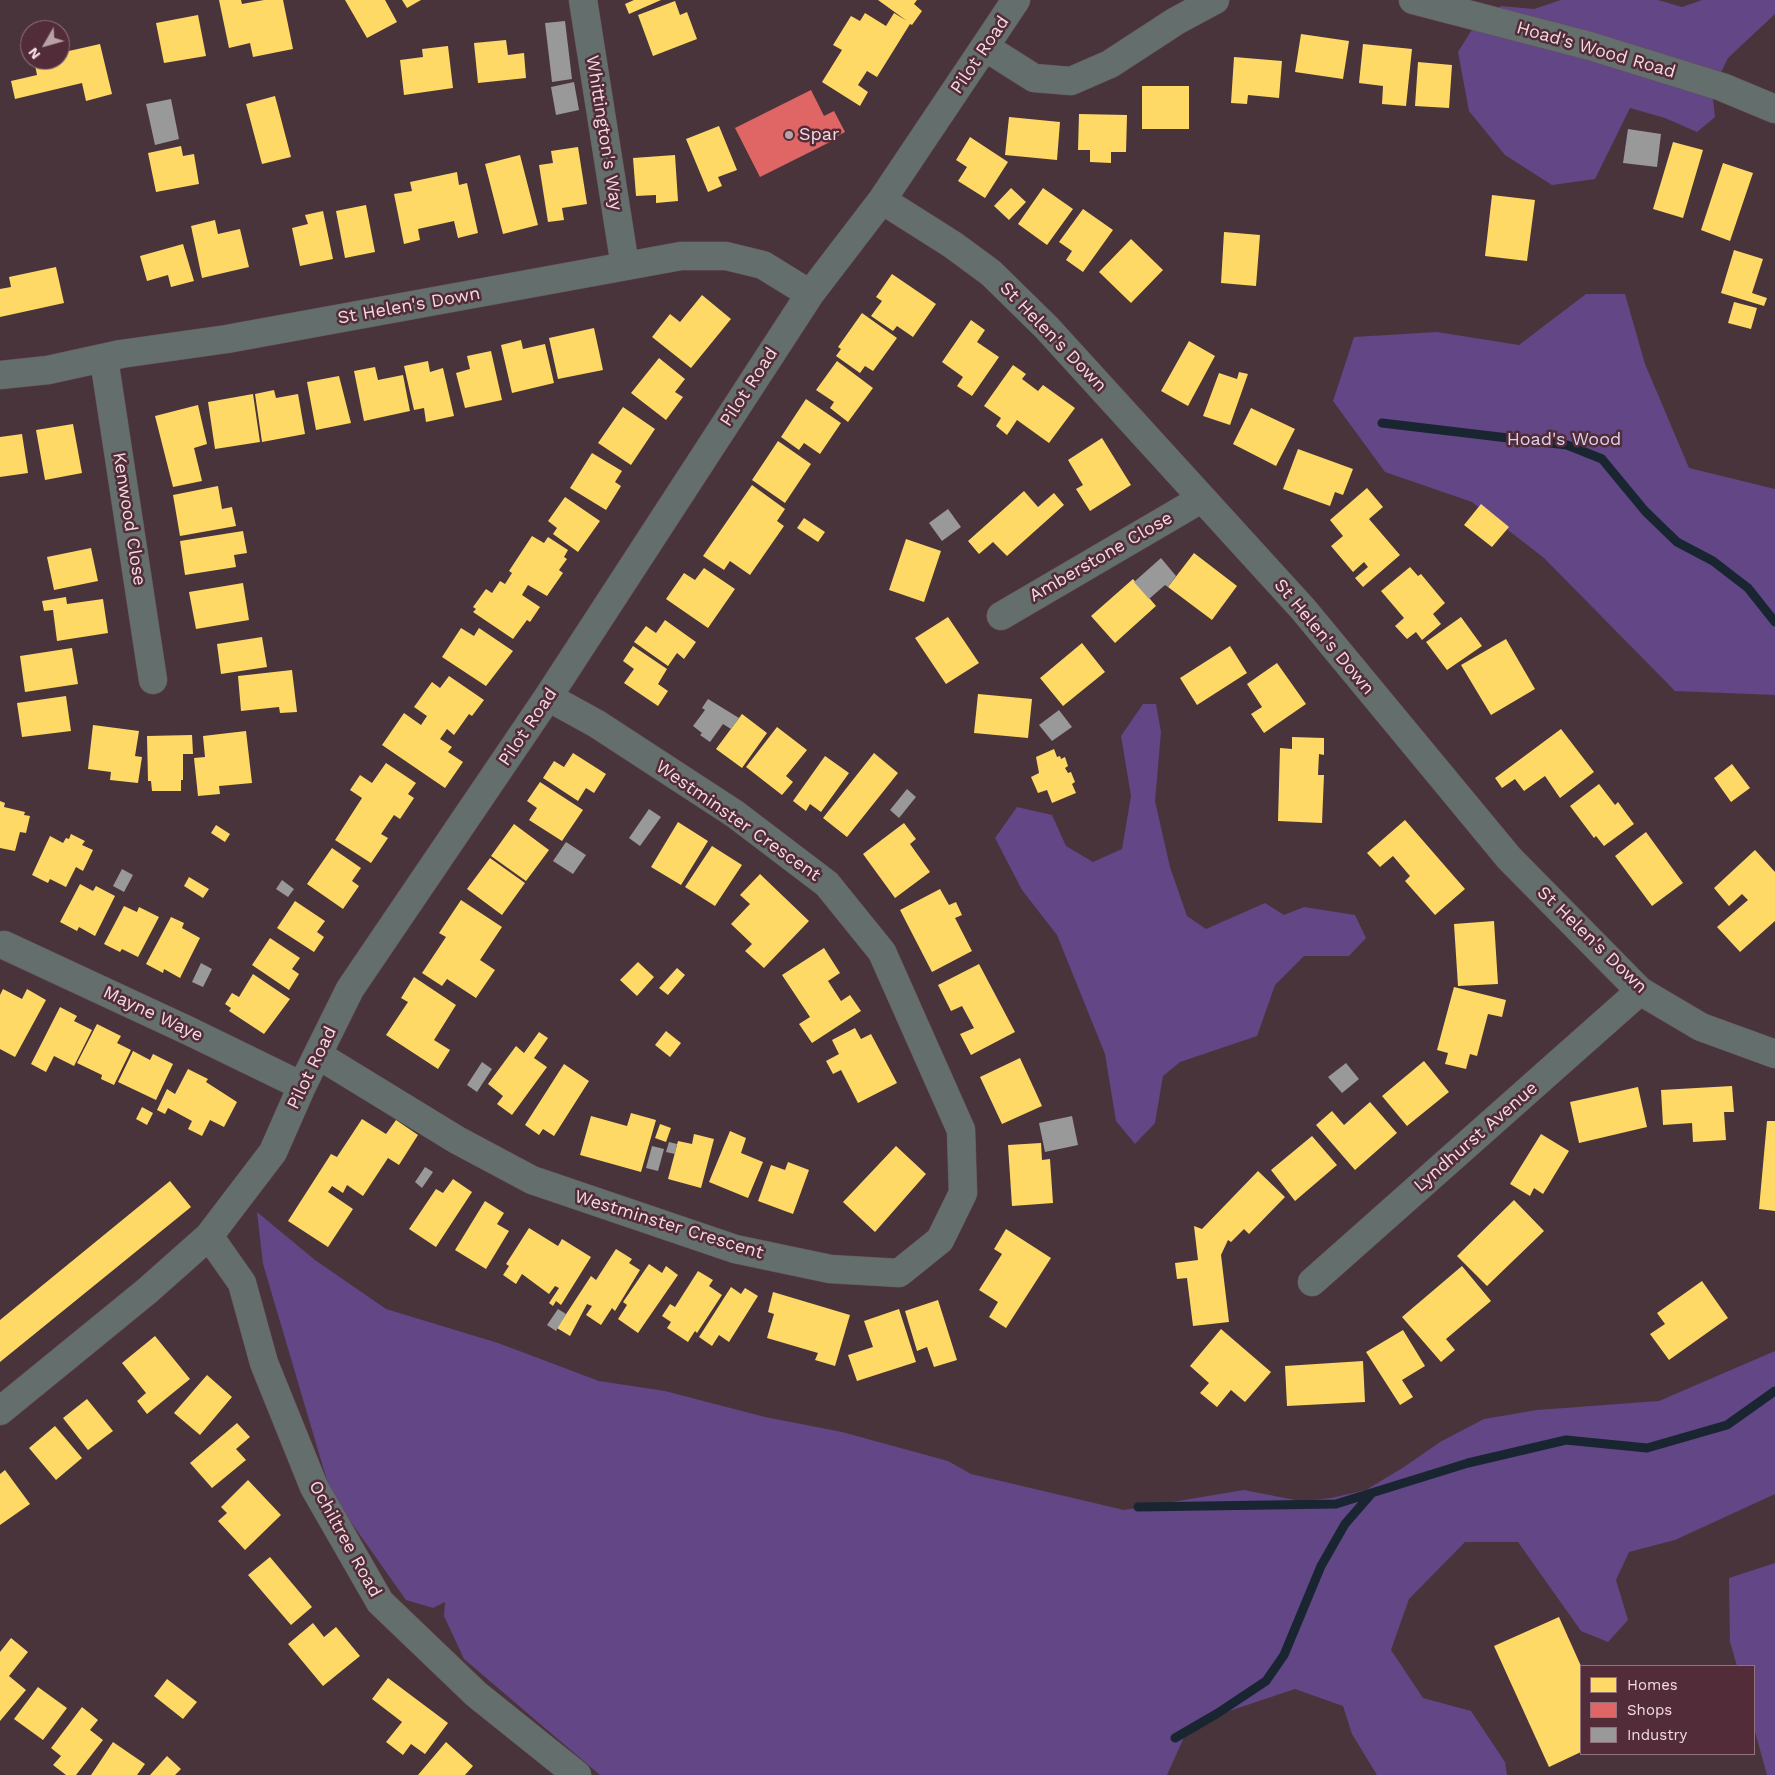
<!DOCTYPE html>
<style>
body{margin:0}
#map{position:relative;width:1775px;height:1775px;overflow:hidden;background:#4a343c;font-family:"Work Sans",sans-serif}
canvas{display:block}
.legend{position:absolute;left:1580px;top:1665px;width:175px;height:90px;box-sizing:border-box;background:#522c38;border:1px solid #93727c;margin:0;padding:6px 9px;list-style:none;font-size:15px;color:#f4dbe1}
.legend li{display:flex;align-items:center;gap:10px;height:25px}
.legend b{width:25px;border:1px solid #93727c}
.north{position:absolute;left:20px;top:20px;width:50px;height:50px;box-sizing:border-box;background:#522c38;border:1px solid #93727c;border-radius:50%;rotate:232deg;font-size:14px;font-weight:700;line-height:20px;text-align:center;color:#f4dbe1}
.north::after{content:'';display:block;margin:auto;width:18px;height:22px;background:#b8a1a7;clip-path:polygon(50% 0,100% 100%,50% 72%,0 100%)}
</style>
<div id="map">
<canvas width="1775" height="1775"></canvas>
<ul class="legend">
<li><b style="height:14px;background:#ffd966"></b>Homes</li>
<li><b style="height:14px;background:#e06666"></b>Shops</li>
<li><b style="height:14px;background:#999"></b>Industry</li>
</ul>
<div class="north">N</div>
</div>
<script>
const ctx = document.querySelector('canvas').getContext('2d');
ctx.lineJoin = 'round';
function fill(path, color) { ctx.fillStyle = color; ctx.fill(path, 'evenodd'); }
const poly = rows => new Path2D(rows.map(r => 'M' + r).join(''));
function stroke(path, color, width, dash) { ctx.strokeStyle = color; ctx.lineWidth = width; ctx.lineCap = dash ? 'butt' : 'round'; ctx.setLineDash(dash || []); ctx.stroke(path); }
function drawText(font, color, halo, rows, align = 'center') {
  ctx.font = font + ' "Work Sans",sans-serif'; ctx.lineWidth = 5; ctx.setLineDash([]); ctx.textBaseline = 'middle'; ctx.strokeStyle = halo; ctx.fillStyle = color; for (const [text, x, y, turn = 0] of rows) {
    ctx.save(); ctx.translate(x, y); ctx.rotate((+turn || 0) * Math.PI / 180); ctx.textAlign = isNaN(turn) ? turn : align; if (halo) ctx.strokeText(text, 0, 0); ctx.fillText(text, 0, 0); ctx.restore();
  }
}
fill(poly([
 [1561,0,1658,0,1682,7,1702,0,1775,0,1775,14,1728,58,1712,91,1715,117,1697,132,1665,118,1630,108,1595,179,1552,185,1505,155,1469,111,1458,52,1471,31,1501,6,1534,9],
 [1586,294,1625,294,1645,364,1689,468,1775,489,1775,695,1675,691,1544,558,1472,502,1385,472,1333,401,1354,337,1437,332,1519,345],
 [1143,704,1156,704,1161,732,1155,801,1170,867,1187,916,1206,929,1265,903,1284,915,1304,907,1355,915,1366,938,1349,956,1304,956,1275,985,1257,1036,1180,1062,1163,1076,1155,1123,1135,1144,1116,1121,1105,1054,1057,935,1022,890,995,838,1017,807,1052,815,1066,846,1093,862,1122,849,1131,796,1121,736],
 [257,1212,315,1260,386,1309,498,1343,599,1381,665,1391,765,1417,842,1432,948,1461,971,1474,1124,1510,1244,1490,1300,1501,1331,1498,1366,1490,1404,1467,1440,1442,1484,1419,1537,1410,1659,1401,1775,1351,1775,1494,1675,1540,1629,1552,1616,1580,1628,1620,1608,1642,1581,1631,1518,1542,1465,1542,1409,1599,1391,1650,1423,1698,1471,1711,1505,1762,1507,1775,1377,1775,1352,1734,1343,1706,1295,1689,1190,1724,1167,1775,600,1775,464,1659,444,1616,445,1602,433,1608,406,1600,331,1494,263,1264],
 [1775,1563,1775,1775,1767,1775,1754,1728,1754,1666,1737,1666,1730,1642,1729,1578]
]), '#624686');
fill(poly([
 [219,0,241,0,242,4,264,0,283,0,293,49,253,57,250,43,229,48],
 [345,0,385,0,397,22,367,38],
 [402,0,421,0,407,8],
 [634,0,661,0,629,14,625,4],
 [878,0,917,0,914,4,922,11,912,25,910,24,877,77,867,71,858,85,868,92,860,106,822,82,842,50,833,45,851,16,860,21,865,13,886,26,894,13,907,21],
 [675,1,680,15,687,12,697,39,653,56,638,15],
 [198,15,206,56,164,63,156,23],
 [1301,34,1349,41,1343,79,1295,72],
 [506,40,508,55,524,53,526,78,478,83,474,43],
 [100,44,112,94,86,101,82,83,15,99,11,81,37,75,34,60,60,60,60,53],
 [1363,44,1412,49,1406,106,1382,104,1383,86,1359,83],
 [448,46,453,88,404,95,400,60,423,57,422,49],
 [1234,57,1282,61,1279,98,1248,95,1247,104,1231,103],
 [1418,62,1452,65,1449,108,1415,106],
 [1142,86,1189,86,1189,129,1142,129],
 [275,96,291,157,262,164,246,104],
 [1079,114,1127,115,1126,152,1111,152,1111,163,1090,162,1090,150,1078,150],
 [1009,117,1060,122,1057,160,1005,155],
 [719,126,737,170,718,177,722,186,708,192,686,139],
 [970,137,1008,162,985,198,958,181,967,167,956,160],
 [1673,142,1703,150,1683,218,1653,209],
 [181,146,183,156,194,154,199,184,156,192,148,153],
 [578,147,587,204,562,208,564,220,548,222,539,165,553,163,551,151],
 [520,155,538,225,503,234,485,164],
 [675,155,678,201,656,203,656,195,636,196,633,158],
 [1723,163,1753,173,1730,241,1701,230],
 [457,172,459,185,467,183,478,233,458,238,454,221,418,229,420,240,404,244,394,194,412,191,410,182],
 [1011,188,1026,202,1009,220,994,206],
 [1043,188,1073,209,1047,245,1018,224],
 [1492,195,1535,200,1527,261,1485,256],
 [366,205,375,252,345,258,336,211],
 [1083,209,1113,230,1083,272,1066,260,1072,251,1059,242],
 [323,211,333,259,300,266,292,228,308,224,305,215],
 [215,220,218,234,240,229,249,267,202,278,191,226],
 [1224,232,1260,235,1256,286,1221,283],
 [1131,239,1163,270,1131,303,1099,272],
 [183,244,194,281,171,287,168,275,147,281,140,256],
 [1734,250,1763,259,1752,293,1767,298,1764,306,1721,293],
 [56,267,64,303,0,317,0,289,11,287,9,277],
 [892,274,936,304,913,337,897,326,893,331,871,316,882,301,876,297],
 [702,295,731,319,691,368,652,337,670,314,680,322],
 [1734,302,1757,308,1751,329,1728,323],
 [862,313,897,338,873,371,865,366,860,373,836,356,841,349,838,347],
 [971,320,985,330,977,342,999,357,972,396,957,386,963,377,942,362],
 [594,328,603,370,558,379,549,338],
 [521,340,523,349,545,344,554,383,512,393,501,345],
 [1189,341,1215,356,1188,406,1161,391],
 [491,351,502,400,465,408,456,373,470,369,467,356],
 [659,358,685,379,675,392,683,397,666,420,631,393],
 [428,361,430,372,443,368,454,416,426,422,424,408,414,410,404,366],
 [837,361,873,388,848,422,830,408,834,402,816,390],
 [1013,365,1026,374,1022,379,1038,391,1043,385,1075,408,1049,443,1017,420,1007,435,996,426,1001,418,984,406],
 [375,367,378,380,403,375,410,411,364,421,354,371],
 [1239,372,1248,374,1230,425,1203,416,1219,373,1237,379],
 [339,376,351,423,316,430,307,382],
 [274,390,276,398,298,394,305,434,262,442,255,394],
 [253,394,260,442,215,449,208,402],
 [806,399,841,423,820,454,804,443,799,450,781,437],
 [198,405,207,444,194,448,202,481,173,487,155,416],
 [623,407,655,429,631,465,598,443],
 [1251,408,1295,429,1276,466,1233,444],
 [73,424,82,473,45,480,36,430],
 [22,434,28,473,0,477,0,437],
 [1102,438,1131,485,1090,511,1076,489,1083,485,1068,460],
 [778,441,811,464,785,503,752,480],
 [1298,449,1353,469,1343,495,1335,492,1330,506,1283,489],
 [592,453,622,471,615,482,621,486,606,510,570,488],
 [752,485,785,509,777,521,784,526,750,575,730,561,724,570,703,556],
 [218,486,222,509,232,507,236,526,180,536,173,495],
 [1367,488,1383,507,1369,519,1400,555,1363,587,1355,578,1368,567,1364,562,1353,572,1331,546,1343,536,1330,520],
 [1024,491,1038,507,1054,493,1064,505,1007,556,993,542,979,554,968,541],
 [565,497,600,521,578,552,553,534,557,528,548,521],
 [1481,504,1509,527,1492,547,1464,525],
 [804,518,825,532,818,542,797,528],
 [243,531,247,553,234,555,236,567,185,575,180,541],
 [532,536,544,543,548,537,568,550,564,557,567,559,559,570,563,573,547,596,528,585,522,595,540,607,530,622,527,620,513,639,473,612,476,609,473,607,486,589,492,593,500,581,505,584,512,573,509,571],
 [906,539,941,551,924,602,889,590],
 [91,548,98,581,54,590,47,557],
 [1194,553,1237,586,1212,620,1168,587],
 [1410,567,1418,576,1421,574,1445,603,1433,614,1441,624,1422,640,1416,632,1407,639,1395,626,1404,618,1381,591],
 [704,568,735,589,708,628,666,599,684,573,695,580],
 [1133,579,1156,606,1115,643,1091,616],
 [243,583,249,620,196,629,189,592],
 [66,597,67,604,103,599,108,633,57,641,53,610,44,611,42,601],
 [948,617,979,663,946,684,915,638],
 [1461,617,1482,646,1447,670,1426,642],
 [665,620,696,642,684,659,677,653,668,666,634,642,646,626,656,633],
 [461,628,474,636,479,628,513,651,486,686,442,657],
 [262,637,267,667,221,674,217,644],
 [1506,639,1535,689,1491,715,1461,665],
 [1082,643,1105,672,1063,706,1040,678],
 [633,646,667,669,658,684,668,691,658,706,624,683,634,669,623,661],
 [1230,646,1247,673,1197,705,1180,678],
 [72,648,78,684,25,692,20,656],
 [1277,663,1306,704,1264,733,1251,714,1262,707,1247,684],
 [292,670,297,712,280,713,279,707,241,711,238,676],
 [449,676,484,700,472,716,469,714,454,735,447,729,440,739,452,747,448,752,463,762,445,788,382,745,404,713,421,725,427,716,414,707,432,682,440,688],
 [978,694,1032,699,1028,738,974,733],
 [66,696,71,731,22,737,17,703],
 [742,714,767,733,742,768,716,749],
 [93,725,139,731,135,756,142,757,138,783,110,780,111,772,88,769],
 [777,727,807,750,786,776,793,782,782,795,746,767],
 [1561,729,1594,772,1560,798,1545,776,1524,791,1515,779,1502,788,1495,778],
 [246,731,252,783,219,786,220,794,198,796,194,758,205,757,203,736],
 [192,735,193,754,183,754,183,780,181,780,181,791,152,791,151,781,148,781,147,736],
 [1292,737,1324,738,1324,755,1319,754,1318,775,1324,775,1322,823,1278,821,1280,748,1292,749],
 [1054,749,1057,757,1060,756,1061,759,1065,757,1068,766,1065,768,1068,773,1071,772,1075,782,1072,784,1076,793,1052,803,1047,790,1038,793,1031,777,1039,773,1036,757],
 [573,753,606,774,594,793,586,788,578,801,543,778,554,761,564,767],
 [874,753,898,773,847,837,823,818],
 [825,756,849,773,821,812,810,804,806,811,793,801],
 [386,763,416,783,408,794,414,798,400,819,394,815,381,834,388,838,371,863,335,840,362,798,350,790,360,775,372,783],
 [1732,764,1750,788,1731,802,1714,778],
 [540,782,583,810,562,841,529,820,537,808,527,801],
 [1599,784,1615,805,1618,802,1634,824,1604,846,1596,836,1594,838,1570,806],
 [0,801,5,803,4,807,25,812,24,815,30,816,26,833,20,832,15,851,0,848],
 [1405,820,1465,889,1435,915,1405,881,1410,876,1393,856,1380,867,1367,853],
 [678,822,708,841,681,885,651,867],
 [904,823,916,839,910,844,930,872,895,898,863,854],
 [514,824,549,850,526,881,491,856],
 [216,825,230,834,225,842,211,833],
 [1646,832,1683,883,1652,906,1615,856],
 [71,834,85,841,82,845,93,850,83,871,76,867,66,887,50,879,48,883,32,875,50,836,63,843,66,838,69,839],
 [712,846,742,865,715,906,685,887],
 [332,848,361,868,352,881,359,886,343,909,307,884],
 [1755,850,1775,872,1775,921,1740,952,1717,927,1748,900,1742,894,1729,906,1714,888],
 [490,858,525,883,502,915,467,889],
 [760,874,809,921,764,968,745,951,752,944,731,924,750,904,740,895],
 [189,877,209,889,203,898,184,886],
 [80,884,93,891,96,886,115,896,95,936,79,927,77,931,60,922],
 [940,889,949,905,956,902,962,915,955,918,972,951,932,972,900,910],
 [461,900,502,927,480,960,495,970,476,998,447,979,442,986,422,973,446,937,439,933],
 [295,901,325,921,317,932,324,937,314,952,277,928],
 [124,906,137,912,139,907,159,917,138,957,122,949,120,952,104,944],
 [171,917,184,923,182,928,200,938,180,978,164,969,163,973,146,964],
 [1494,921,1498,984,1458,986,1454,924],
 [270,938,300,958,292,969,299,974,289,990,252,965],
 [824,948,840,973,828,981,841,1001,850,995,861,1011,812,1043,799,1024,810,1017,782,975],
 [638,962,654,977,637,996,620,980],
 [979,964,1015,1032,971,1055,960,1034,974,1028,962,1006,951,1011,938,985],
 [677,968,685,975,668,995,659,988],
 [253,974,290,999,264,1034,229,1011,231,1008,225,1004,232,993,239,997],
 [414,977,456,1005,434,1040,450,1050,438,1069,386,1035,408,1002,401,998],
 [1454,987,1506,1000,1502,1017,1488,1014,1477,1056,1470,1054,1466,1069,1445,1064,1448,1053,1437,1050],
 [3,989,22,999,27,989,46,1000,15,1057,0,1049,0,995],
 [60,1007,77,1016,74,1021,92,1030,74,1066,54,1056,46,1072,31,1064],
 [97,1024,121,1036,117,1043,131,1050,114,1085,101,1079,102,1075,77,1063],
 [855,1028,861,1039,871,1034,897,1083,858,1103,841,1070,833,1074,826,1061,839,1054,832,1040],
 [666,1031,681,1043,670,1057,655,1045],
 [539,1032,548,1038,534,1058,547,1067,512,1115,497,1104,503,1096,488,1084,516,1046,524,1053],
 [133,1051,150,1060,153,1054,173,1064,156,1100,118,1082],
 [1020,1058,1042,1106,1002,1124,980,1077],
 [1424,1061,1449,1092,1407,1126,1382,1096],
 [564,1064,589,1081,554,1136,543,1129,539,1135,525,1125],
 [188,1069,208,1079,206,1082,237,1102,224,1127,210,1120,202,1136,188,1129,192,1121,168,1108,165,1114,157,1110,167,1089,175,1094],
 [1732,1086,1734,1112,1724,1112,1726,1140,1693,1142,1692,1123,1663,1125,1661,1090],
 [1638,1087,1647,1127,1579,1143,1570,1102],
 [1370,1102,1397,1133,1355,1170,1316,1125,1332,1111,1344,1125],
 [142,1107,153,1113,147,1125,136,1119],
 [631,1113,656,1120,641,1172,580,1155,591,1116,627,1126],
 [362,1119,386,1134,396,1120,418,1135,399,1165,388,1158,363,1196,347,1185,343,1193,332,1186,328,1192,353,1209,328,1247,288,1221,331,1154,337,1157],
 [1767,1121,1775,1121,1775,1211,1759,1209],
 [660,1124,671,1128,666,1142,655,1138],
 [730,1131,746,1138,741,1153,763,1162,748,1198,709,1182],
 [694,1134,714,1139,701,1188,668,1179,678,1141,692,1144],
 [1541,1134,1569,1151,1543,1194,1534,1188,1530,1196,1510,1184],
 [1312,1136,1337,1165,1295,1201,1271,1170],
 [1041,1143,1042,1160,1050,1159,1053,1203,1012,1206,1008,1145],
 [896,1146,926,1174,875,1232,843,1202],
 [788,1162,809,1170,793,1214,758,1201,771,1165,785,1170],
 [1258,1171,1285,1197,1249,1234,1244,1229,1231,1242,1228,1240,1221,1255,1229,1322,1193,1326,1187,1278,1177,1279,1175,1263,1198,1260,1194,1226,1202,1229],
 [453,1179,472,1192,436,1247,409,1229,436,1189,443,1193],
 [170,1181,191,1207,0,1362,0,1320],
 [1514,1200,1544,1231,1487,1286,1457,1256],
 [485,1201,504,1213,497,1224,509,1231,486,1269,455,1250],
 [529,1228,558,1246,562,1239,591,1257,561,1305,556,1301,553,1306,549,1303,559,1288,555,1286,549,1294,522,1274,516,1284,503,1275,509,1266,506,1264],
 [1006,1229,1051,1258,1006,1328,989,1317,998,1302,979,1290,1002,1254,994,1249],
 [616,1249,632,1259,629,1263,640,1270,615,1311,612,1308,601,1325,586,1315,592,1306,587,1304,570,1336,557,1328,591,1276,596,1280],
 [649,1264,662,1273,666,1266,678,1275,638,1333,618,1319,627,1305,623,1302],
 [1462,1266,1491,1301,1446,1339,1455,1350,1441,1362,1402,1317],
 [698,1271,713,1280,709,1286,722,1295,697,1333,695,1331,688,1342,667,1328,671,1322,662,1316,670,1304,675,1307],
 [1702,1281,1728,1318,1669,1360,1650,1334,1665,1324,1657,1313],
 [731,1287,741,1294,745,1288,758,1296,729,1342,719,1335,712,1346,699,1337],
 [773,1292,850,1315,835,1366,815,1360,818,1353,767,1338,774,1314,768,1312],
 [938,1300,957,1360,934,1367,927,1347,917,1351,905,1311],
 [899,1309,916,1362,857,1381,848,1355,873,1347,864,1321],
 [1221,1329,1271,1372,1245,1402,1231,1390,1217,1407,1200,1393,1209,1383,1190,1366],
 [1403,1330,1425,1366,1402,1380,1413,1397,1400,1405,1366,1352],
 [155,1336,190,1379,147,1414,137,1401,146,1393,122,1363],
 [1363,1361,1365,1402,1287,1406,1285,1366],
 [207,1375,232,1397,200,1435,174,1413],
 [87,1399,113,1431,88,1450,63,1418],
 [237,1423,250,1437,236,1449,246,1460,212,1488,190,1463],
 [55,1426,82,1458,56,1480,29,1448],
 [5,1470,30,1504,0,1525,0,1474],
 [248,1480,281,1515,245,1550,218,1521,227,1513,221,1507],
 [270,1557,312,1607,291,1625,248,1575],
 [1559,1617,1581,1666,1581,1752,1549,1767,1494,1646],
 [313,1623,324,1637,336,1627,360,1656,323,1686,288,1644],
 [11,1638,28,1652,9,1676,26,1690,0,1721,0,1652],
 [388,1678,448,1723,425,1754,411,1744,403,1755,386,1742,402,1722,372,1699],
 [167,1679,197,1702,183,1719,154,1696],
 [38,1687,67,1708,43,1740,14,1719],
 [82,1707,98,1720,90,1730,103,1740,76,1775,66,1775,53,1765,61,1756,51,1748],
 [113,1742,145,1764,137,1775,91,1775],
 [446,1742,473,1766,465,1775,418,1775],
 [167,1756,181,1769,175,1775,150,1775]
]), '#ffd966');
fill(poly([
 [811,90,824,116,834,111,845,132,834,138,834,140,760,177,735,128]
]), '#e06666');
fill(poly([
 [565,21,572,79,552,82,545,23],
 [574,82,579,110,556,115,551,87],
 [171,99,179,139,155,145,146,104],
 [1628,129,1661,134,1657,167,1623,163],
 [948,509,961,527,942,541,929,523],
 [1161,558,1176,576,1168,587,1165,585,1149,599,1134,582],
 [708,699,739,718,731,729,723,724,710,742,700,735,702,733,693,726,705,710,702,708],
 [1059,710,1072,727,1052,741,1039,725],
 [907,789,916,797,899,818,890,810],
 [649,809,661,817,640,846,629,838],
 [566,842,586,855,573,874,553,861],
 [122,869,133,875,124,892,113,886],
 [282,880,294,889,288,897,276,889],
 [201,963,212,969,203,987,192,982],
 [482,1062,492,1069,477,1092,467,1085],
 [1346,1063,1359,1079,1342,1093,1328,1077],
 [1072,1116,1078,1145,1045,1152,1039,1123],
 [669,1142,677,1144,675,1154,666,1152],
 [652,1146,664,1149,658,1171,646,1168],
 [425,1167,433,1172,422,1188,415,1182],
 [558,1309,566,1314,556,1331,547,1325]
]), '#999');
stroke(poly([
 [1382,423,1567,445,1602,459,1645,511,1677,542,1713,561,1748,588,1775,622],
 [1138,1507,1336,1504,1468,1463,1566,1440,1647,1448,1727,1425,1775,1391],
 [1175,1738,1218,1713,1266,1681,1284,1655,1321,1566,1345,1524,1372,1493]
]), '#192632', 9);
const minor = poly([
 [583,0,625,266],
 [1413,0,1590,46,1722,87,1775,109],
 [985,47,1034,78,1071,81,1110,64,1176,21,1215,0],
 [882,200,953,245,991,273,1047,328,1303,609,1509,858,1640,991,1701,1027,1775,1054],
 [104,359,153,680],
 [0,375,48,370,121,354,227,339,681,256,726,256,763,265,810,294],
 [1001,616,1201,499],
 [4,945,189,1031,302,1086],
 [318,1055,457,1140,532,1180,735,1249,830,1269,899,1273,940,1240,963,1193,961,1130,882,952,827,884,735,814,597,724,548,697],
 [209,1236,242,1283,264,1363,314,1487,380,1602,476,1694,577,1775],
 [1312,1282,1640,991],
 [0,1411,147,1291,209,1236,273,1152,302,1086,350,989,548,697,810,294,882,200,1016,0]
]);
stroke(minor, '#67545b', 29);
stroke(minor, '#646e6d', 28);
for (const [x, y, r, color] of [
 [789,135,5,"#b8a1a7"]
]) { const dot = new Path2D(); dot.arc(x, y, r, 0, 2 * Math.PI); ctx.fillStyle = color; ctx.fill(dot); stroke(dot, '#522c38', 2); }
drawText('18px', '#f4dbe1', '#522c38', [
 ["Hoad's Wood Road",1596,50,16],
 ["Pilot Road",980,55,-56],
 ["Whittington's Way",604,133,81],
 ["St Helen's Down",409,306,-10],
 ["St Helen's Down",1053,337,46],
 ["Pilot Road",749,387,-57],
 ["Kenwood Close",129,519,81],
 ["Amberstone Close",1101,557,-30],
 ["St Helen's Down",1324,637,50],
 ["Pilot Road",528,727,-56],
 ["Westminster Crescent",738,821,35],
 ["St Helen's Down",1592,940,44],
 ["Mayne Waye",153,1014,25],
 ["Pilot Road",312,1068,-64],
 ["Lyndhurst Avenue",1476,1137,-41],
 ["Westminster Crescent",669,1225,17],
 ["Ochiltree Road",345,1539,61]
]);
drawText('18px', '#f4dbe1', '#522c38', [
 ["Spar",799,135]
], 'left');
drawText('18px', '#dbd2ed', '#522c38', [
 ["Hoad's Wood",1564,440]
]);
</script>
